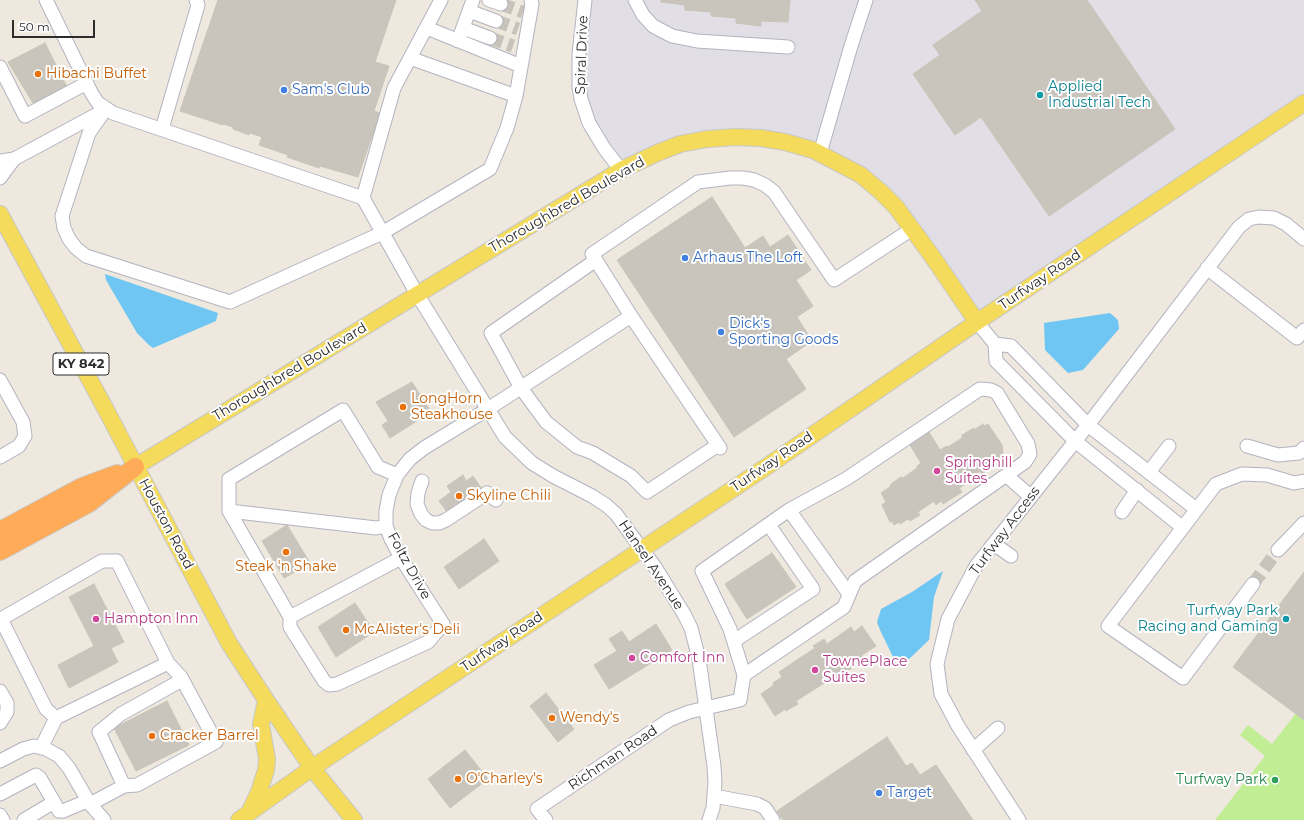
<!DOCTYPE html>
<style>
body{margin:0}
#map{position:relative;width:1304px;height:820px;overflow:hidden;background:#eee8de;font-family:Montserrat,sans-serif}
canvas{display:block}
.scale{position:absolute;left:12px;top:20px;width:83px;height:18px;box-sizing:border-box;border:2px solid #2c2c2c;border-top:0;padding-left:5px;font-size:12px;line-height:14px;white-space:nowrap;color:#2c2c2c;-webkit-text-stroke:3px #fff;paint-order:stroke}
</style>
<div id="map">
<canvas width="1304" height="820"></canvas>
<div class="scale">50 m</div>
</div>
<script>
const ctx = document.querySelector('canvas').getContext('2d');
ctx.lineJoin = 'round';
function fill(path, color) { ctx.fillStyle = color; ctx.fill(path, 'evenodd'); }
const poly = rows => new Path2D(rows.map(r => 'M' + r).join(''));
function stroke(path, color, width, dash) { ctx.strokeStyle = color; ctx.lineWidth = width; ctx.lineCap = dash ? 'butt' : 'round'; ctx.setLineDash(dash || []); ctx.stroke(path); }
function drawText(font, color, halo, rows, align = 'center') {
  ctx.font = font + ' Montserrat,sans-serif'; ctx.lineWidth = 4; ctx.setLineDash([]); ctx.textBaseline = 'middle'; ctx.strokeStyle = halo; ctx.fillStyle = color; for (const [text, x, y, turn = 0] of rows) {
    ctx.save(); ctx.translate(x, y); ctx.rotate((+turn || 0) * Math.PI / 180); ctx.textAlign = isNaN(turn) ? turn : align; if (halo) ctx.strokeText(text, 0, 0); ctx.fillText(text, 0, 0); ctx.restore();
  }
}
fill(poly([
 [585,0,1304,0,1304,103,977,322,896,207,813,150,707,139,621,170,584,111]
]), '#e1dee6');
fill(poly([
 [1304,703,1304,820,1215,820,1265,756,1240,735,1248,725,1272,744]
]), '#c1ed95');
fill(poly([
 [105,274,218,313,216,321,153,348,149,345,137,333,106,280],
 [1110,313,1118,320,1119,329,1083,370,1068,373,1045,350,1044,323],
 [943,571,934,597,929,640,908,660,894,659,880,630,877,622,881,609,912,592]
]), '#6fc6f2');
const building = poly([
 [218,0,396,0,375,62,389,66,374,111,380,113,358,177,320,166,319,168,287,157,288,155,259,145,262,137,250,133,249,135,233,129,233,127,223,124,223,125,180,111,218,0],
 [661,0,790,0,788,22,761,21,761,26,736,23,736,18,711,16,711,12,685,10,685,5,661,2,661,0],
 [975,0,1087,0,1175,129,1049,216,981,117,955,135,913,74,940,55,933,45,982,11,975,0],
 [45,43,67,87,33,103,8,62,45,43],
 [712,197,745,248,763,236,770,247,788,235,811,270,796,280,813,306,797,317,812,341,786,359,806,389,734,437,617,260,712,197],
 [412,382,431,412,390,438,382,425,388,421,376,402,412,382],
 [983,424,984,426,988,424,1002,445,1003,453,999,455,1000,458,991,464,993,466,982,474,980,471,965,481,966,484,959,488,962,492,943,504,941,501,936,505,934,501,918,512,920,515,910,521,908,519,900,524,899,522,894,525,892,521,890,522,882,505,886,502,881,493,890,487,891,484,901,477,903,478,917,468,917,466,921,463,908,442,927,429,940,450,947,446,948,447,962,438,962,435,974,428,974,430,983,424],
 [463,475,466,481,473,476,482,489,448,513,439,501,451,492,447,486,463,475],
 [287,525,310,563,284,578,262,541,287,525],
 [484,539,499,561,459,589,444,567,484,539],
 [772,553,796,587,747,619,725,584,772,553],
 [1304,572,1304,720,1233,667,1304,572],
 [94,584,124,642,111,648,118,662,69,688,58,665,94,646,69,597,94,584],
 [355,603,374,632,336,657,318,627,355,603],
 [656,624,672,650,609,689,594,665,617,651,609,639,622,631,629,642,656,624],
 [862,626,876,646,862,655,862,657,850,665,852,668,828,684,826,682,796,701,798,704,786,711,785,709,775,716,761,694,774,685,773,683,782,677,779,672,815,648,813,646,824,639,827,644,851,627,854,632,862,626],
 [546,693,574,729,558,742,530,706,546,693],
 [167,701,189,745,136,771,114,728,167,701],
 [887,737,906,766,912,763,920,775,936,765,973,820,783,820,777,811,887,737],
 [465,750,488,779,450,808,428,779,465,750]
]);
fill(building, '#c9c5bd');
stroke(building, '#c9c4b7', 1);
stroke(poly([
 [501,4,523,12],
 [496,21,518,29],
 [490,38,513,46],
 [1253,584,1278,550]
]), '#c7c2ba', 13, [13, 6]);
const minor = poly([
 [46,0,92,94,98,103,113,113,363,198],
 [441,0,394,88,363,198,417,294,505,437,532,463,553,476,592,496,606,505,616,514,655,567,684,614,691,628,699,659,714,766,715,782,713,808,709,820],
 [489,0,501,4],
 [585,0,579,54,579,87,581,99,589,123,604,148,621,170],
 [635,0,643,15,653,26,672,36,697,41,788,47],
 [469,11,496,21],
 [427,28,521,66],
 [463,28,490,38],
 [458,41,473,0],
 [410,58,516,96],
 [0,67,25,116,87,83],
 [106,109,89,133,62,216,64,228,69,239,76,248,86,256,230,302,382,233,490,169,507,128,516,96,532,4,531,0],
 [162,129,198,5,196,0],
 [820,153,851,46,866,0],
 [0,161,14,159,103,111],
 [0,178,14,159],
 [596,260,491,333,521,388,546,422,577,447,593,453,631,476,647,492,718,445],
 [1207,268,1297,338,1304,330],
 [977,322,995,344,996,361,1075,441,1182,527],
 [995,344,1011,346,1088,425,1196,509],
 [0,380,23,422,25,436,19,446,0,457],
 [1247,446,1278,455,1299,453,1304,448],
 [720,448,631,316,592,254,698,182,730,178,743,178,754,180,765,185,774,192,834,280,912,229],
 [1149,472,1169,446],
 [397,475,378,467,343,410,229,479,229,511,290,617,290,627,324,681,329,685,337,684,428,642,443,624,401,558,391,539,386,526,386,511,389,495,397,475,410,459,424,448,488,409,631,316],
 [1006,475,1031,497],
 [422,481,418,493,417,504,421,514,426,520,432,523,439,523,446,520,487,493,496,500],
 [229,511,376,528,386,526],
 [1122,512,1137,490],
 [994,544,1011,556],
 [1278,550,1304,523],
 [1253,584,1183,678,1108,626,1216,484,1242,474,1267,475,1294,483,1304,481],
 [290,617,401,558],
 [734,641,813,589,769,525],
 [744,675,730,629,702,571,789,510],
 [0,691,7,703,7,712,0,723],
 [41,748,56,718,46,709,1,619,102,561,117,561,168,663,56,718],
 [973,750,998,728],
 [0,761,23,749,34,746,46,749,59,756,69,768,90,804,104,820],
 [124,786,99,732,121,714,182,680],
 [0,794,36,775,40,778,59,811,63,811,87,801],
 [714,796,757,804,765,808,773,820],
 [90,804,124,786,137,785,216,742,181,677,168,663],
 [0,815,3,820],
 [24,820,54,802],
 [546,820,537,809,669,720,689,712,740,700,744,675,844,607,855,581,1025,462,1030,454,1028,444,997,393,991,390,980,389,846,479,789,510,849,594],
 [1019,820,958,726,941,694,937,664,948,619,976,566,1088,425,1239,227,1249,219,1259,217,1274,218,1286,224,1304,239]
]);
const major = poly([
 [0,214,105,408,229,643,266,700,312,768,354,820],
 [135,467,621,170,657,153,680,144,707,139,735,137,761,138,785,142,813,150,861,175,881,192,896,207,932,256,977,322],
 [249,813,259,792,266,770,267,759,261,724,266,700],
 [239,820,312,768,766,467,977,322,1304,103]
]);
const highway = poly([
 [0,531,82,487,117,474],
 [0,551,89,503,135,467]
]);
stroke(minor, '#b2b3c0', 15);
stroke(major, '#c8c8c8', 18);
stroke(highway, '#c8c8c8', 20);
stroke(minor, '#fff', 13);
stroke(major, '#f4db5c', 16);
stroke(highway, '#ffab57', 18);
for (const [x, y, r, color] of [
 [38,74,4,"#e8710a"],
 [284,90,4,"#3f7fe0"],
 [1040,95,4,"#0f9aa8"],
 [685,258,4,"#3f7fe0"],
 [721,332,4,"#3f7fe0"],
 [403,407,4,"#e8710a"],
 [937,471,4,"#d1479c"],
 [459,496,4,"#e8710a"],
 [286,552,4,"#e8710a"],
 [96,619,4,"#d1479c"],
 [1286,619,4,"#0f9aa8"],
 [346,630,4,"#e8710a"],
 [632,658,4,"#d1479c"],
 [815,670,4,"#d1479c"],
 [552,718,4,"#e8710a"],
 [152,736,4,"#e8710a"],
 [458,779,4,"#e8710a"],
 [1275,780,4,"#2e9e5b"],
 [879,793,4,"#3f7fe0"]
]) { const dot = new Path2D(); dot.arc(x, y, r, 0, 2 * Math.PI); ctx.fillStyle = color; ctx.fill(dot); stroke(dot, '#fff', 1.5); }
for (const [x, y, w] of [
 [81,364,56]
]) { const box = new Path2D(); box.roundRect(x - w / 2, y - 11, w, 22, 3); ctx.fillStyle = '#fff'; ctx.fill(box); stroke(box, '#2c2c2c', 1); }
drawText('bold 13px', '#2c2c2c', null, [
 ["KY 842",81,364]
]);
drawText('14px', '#2c2c2c', '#fff', [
 ["Spiral Drive",582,55,-88],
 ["Thoroughbred Boulevard",567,205,-30],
 ["Turfway Road",1040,280,-34],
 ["Thoroughbred Boulevard",290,372,-31],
 ["Turfway Road",772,462,-34],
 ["Houston Road",166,524,62],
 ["Turfway Access",1005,531,-53],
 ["Hansel Avenue",651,565,56],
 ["Foltz Drive",409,566,61],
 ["Turfway Road",502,642,-34],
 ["Richman Road",613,758,-34]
]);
drawText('14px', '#c56008', '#fff', [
 ["Hibachi Buffet",46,74],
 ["LongHorn",411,399],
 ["Steakhouse",411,415],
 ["Skyline Chili",467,496],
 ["Steak 'n Shake",286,567,"center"],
 ["McAlister's Deli",354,630],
 ["Wendy's",560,718],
 ["Cracker Barrel",160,736],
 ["O'Charley's",466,779]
], 'left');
drawText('14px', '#0d838f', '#fff', [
 ["Applied",1048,87],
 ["Industrial Tech",1048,103],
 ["Turfway Park",1278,611,"right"],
 ["Racing and Gaming",1278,627,"right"]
], 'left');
drawText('14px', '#366cbe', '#fff', [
 ["Sam's Club",292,90],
 ["Arhaus The Loft",693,258],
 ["Dick's",729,324],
 ["Sporting Goods",729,340],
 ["Target",887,793]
], 'left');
drawText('14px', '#b23c85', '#fff', [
 ["Springhill",945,463],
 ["Suites",945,479],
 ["Hampton Inn",104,619],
 ["Comfort Inn",640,658],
 ["TownePlace",823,662],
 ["Suites",823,678]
], 'left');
drawText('14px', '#27864d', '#fff', [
 ["Turfway Park",1267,780]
], 'right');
</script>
